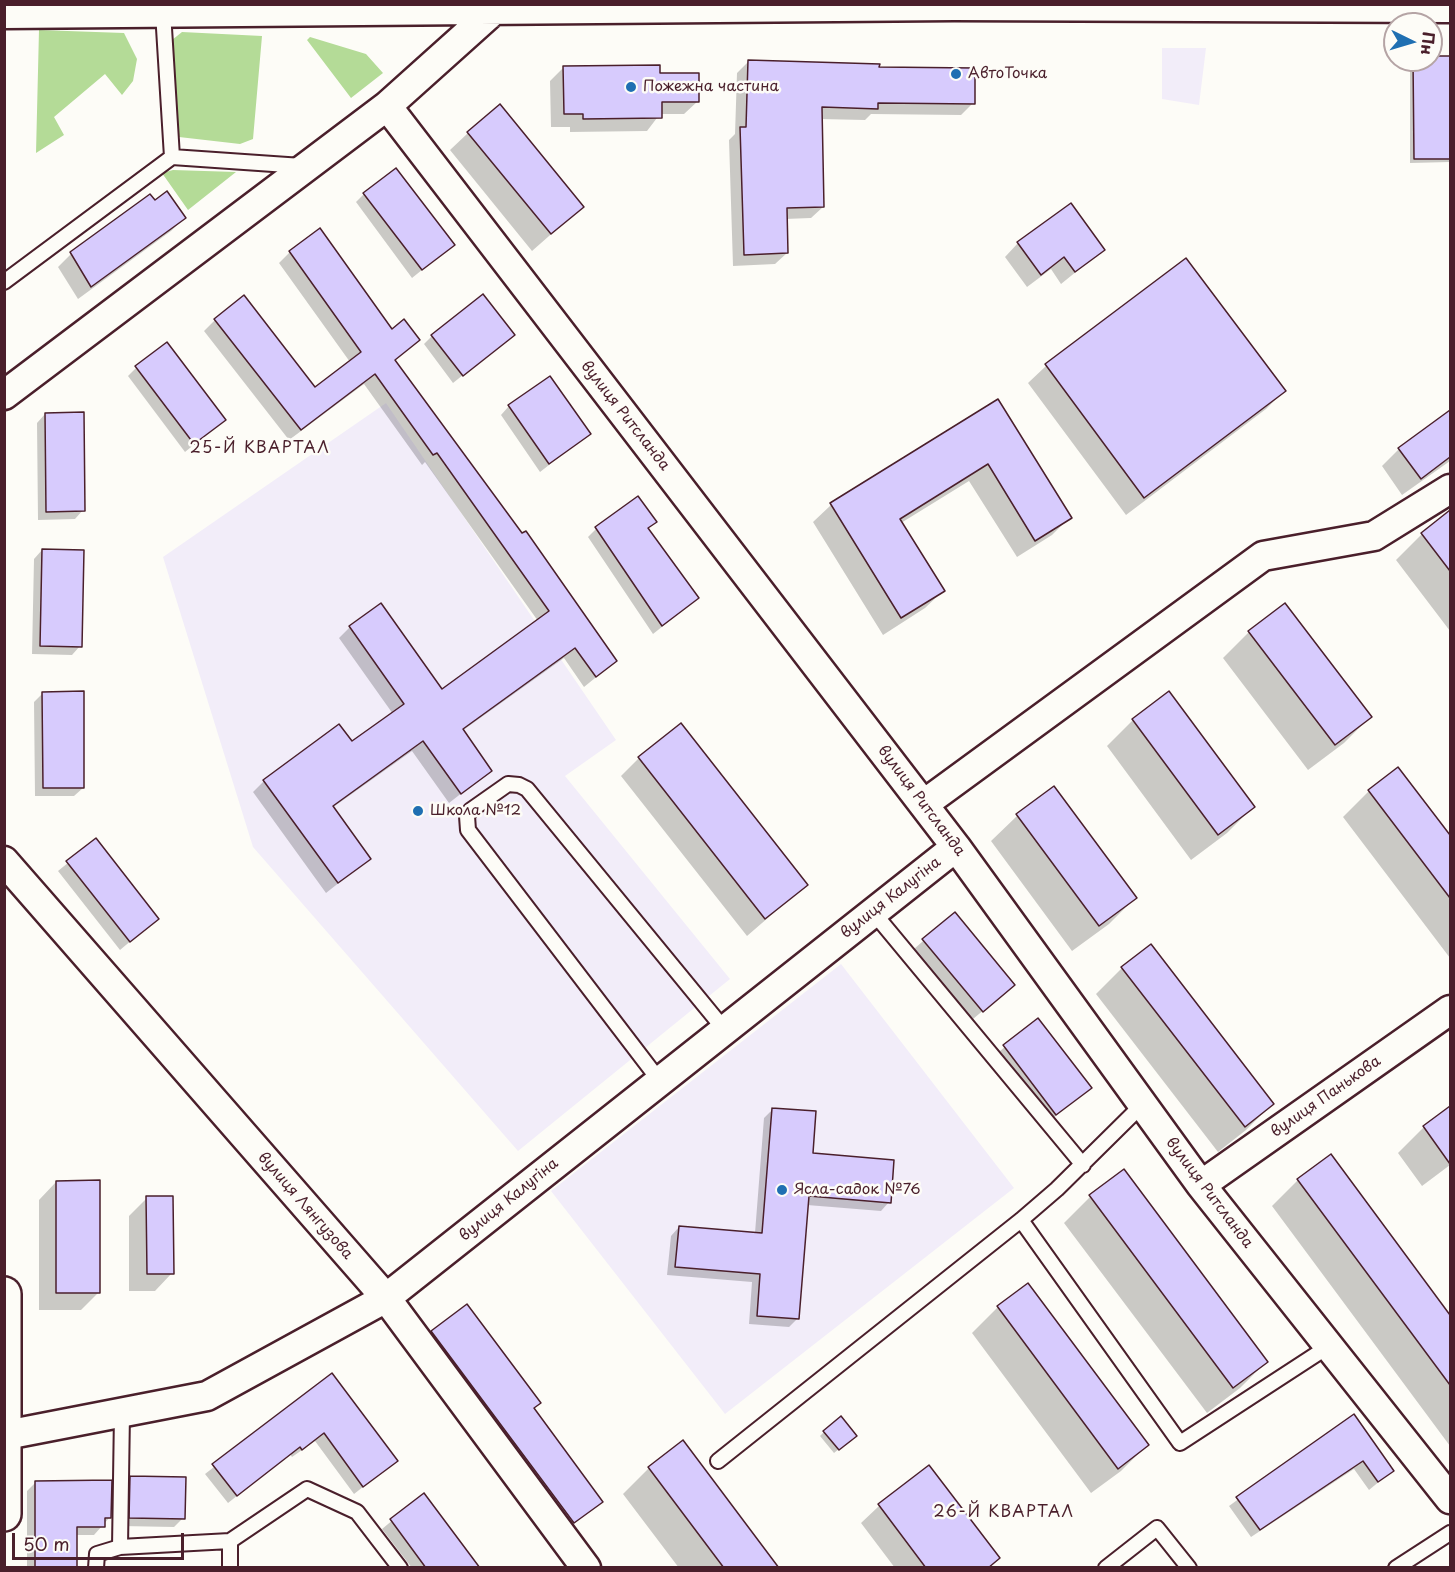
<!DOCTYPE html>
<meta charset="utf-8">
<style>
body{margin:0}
#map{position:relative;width:1455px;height:1572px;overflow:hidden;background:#fdfcf7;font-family:"Playpen Sans",sans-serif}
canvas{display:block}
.frame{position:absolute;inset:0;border:6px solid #4a1f2b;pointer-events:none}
.north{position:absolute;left:1383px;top:12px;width:60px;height:60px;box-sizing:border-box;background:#fdfcf7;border:2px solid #b5a4a5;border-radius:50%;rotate:95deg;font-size:16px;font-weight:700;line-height:24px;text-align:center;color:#4a1f2b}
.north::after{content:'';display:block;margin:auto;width:21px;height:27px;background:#1f6fb2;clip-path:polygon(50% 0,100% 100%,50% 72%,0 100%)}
.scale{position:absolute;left:12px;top:1533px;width:172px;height:27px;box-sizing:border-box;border:3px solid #4a1f2b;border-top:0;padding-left:8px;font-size:18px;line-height:21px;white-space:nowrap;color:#4a1f2b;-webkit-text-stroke:4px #fdfcf7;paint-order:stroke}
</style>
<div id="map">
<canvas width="1455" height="1572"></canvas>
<div class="frame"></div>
<div class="north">Пн</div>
<div class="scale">50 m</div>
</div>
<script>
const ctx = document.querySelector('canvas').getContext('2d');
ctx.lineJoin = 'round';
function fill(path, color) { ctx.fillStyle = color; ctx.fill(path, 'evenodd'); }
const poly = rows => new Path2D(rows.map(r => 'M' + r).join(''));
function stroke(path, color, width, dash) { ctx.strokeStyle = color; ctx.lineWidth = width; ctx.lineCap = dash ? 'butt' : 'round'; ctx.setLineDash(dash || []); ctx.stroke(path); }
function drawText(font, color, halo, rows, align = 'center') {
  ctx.font = font + ' "Playpen Sans",sans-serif'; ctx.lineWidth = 5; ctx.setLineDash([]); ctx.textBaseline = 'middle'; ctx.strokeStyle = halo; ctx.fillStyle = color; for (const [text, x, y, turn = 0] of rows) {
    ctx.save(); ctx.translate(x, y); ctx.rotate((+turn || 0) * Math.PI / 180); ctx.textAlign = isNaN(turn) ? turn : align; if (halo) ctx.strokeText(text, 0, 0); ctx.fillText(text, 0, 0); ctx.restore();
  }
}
fill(poly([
 [1162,48,1206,48,1199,105,1162,99],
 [386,403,616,740,565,776,730,979,518,1151,253,847,163,557],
 [841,964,1014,1188,725,1414,551,1191]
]), '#f2edf9');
fill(poly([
 [39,30,124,33,137,59,133,81,122,95,105,74,54,117,64,135,36,153],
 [182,32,262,36,253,139,240,144,179,137,172,40],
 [310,37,366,54,383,73,351,98,307,40],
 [173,170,236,172,188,210,162,173]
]), '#b4db97');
fill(poly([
 [1431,58,1450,58,1450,162,1410,163,1410,62],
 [748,62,878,68,973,103,961,115,871,114,865,120,820,119,823,207,811,218,785,219,787,253,775,264,733,266,729,140,735,134,737,73],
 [564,67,659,75,698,101,684,114,660,114,647,131,570,132,570,127,551,127,550,81],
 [468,133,582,207,532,251,450,150],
 [364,194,453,245,412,278,356,202],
 [155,202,184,218,171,231,78,299,58,267,71,254],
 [1070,205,1103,250,1061,284,1051,269,1027,287,1005,257,1018,243],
 [290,252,391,331,418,340,394,361,616,661,584,687,564,658,462,731,490,771,449,803,412,751,332,808,369,859,326,893,253,792,264,781,352,743,393,714,339,638,350,627,442,691,538,621,425,462,422,465,364,384,289,440,204,331,215,320,315,389,350,362,279,263],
 [1186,260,1284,391,1266,409,1126,515,1028,383,1046,366],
 [513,335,453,383,424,344,432,336],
 [136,368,224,420,185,452,128,376],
 [998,401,1070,517,1052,535,1017,557,969,481,901,523,943,591,925,608,883,635,813,522,831,505],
 [509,406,589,434,540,472,501,415],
 [1450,412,1450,461,1402,495,1382,466,1399,449],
 [45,414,83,510,75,519,38,520,37,423],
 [1450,512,1450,631,1396,560,1422,534],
 [655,522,647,529,698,598,653,634,588,537,596,529],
 [42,550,80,646,72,655,32,654,34,559],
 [1249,632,1370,717,1344,743,1308,770,1223,658],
 [43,693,83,788,74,796,35,796,34,702],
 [1133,720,1253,807,1227,833,1191,860,1107,746],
 [639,758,806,885,747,936,621,776],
 [1398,769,1450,838,1450,958,1343,817,1369,791],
 [1017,816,1135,898,1109,924,1072,951,991,841],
 [96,840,157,919,120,950,58,871],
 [954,914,1004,993,973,1019,914,949],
 [1122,968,1272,1104,1246,1130,1218,1152,1096,994],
 [1038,1020,1090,1088,1047,1123,995,1055],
 [1450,1107,1450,1165,1422,1186,1398,1153,1424,1127],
 [773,1109,811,1154,889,1202,881,1211,807,1205,798,1318,789,1327,749,1324,752,1282,667,1275,671,1236,679,1227,755,1233,764,1118],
 [1330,1156,1450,1318,1450,1446,1272,1206,1298,1180],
 [1123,1171,1266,1362,1240,1388,1207,1413,1064,1223,1090,1197],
 [56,1182,99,1292,81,1310,39,1310,39,1200],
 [147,1198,172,1273,155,1291,129,1291,129,1216],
 [998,1307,1147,1445,1121,1471,1091,1493,972,1333],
 [432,1332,533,1409,601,1502,559,1536,418,1347],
 [332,1375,396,1461,354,1494,315,1441,292,1457,290,1454,228,1503,205,1474],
 [1353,1416,1392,1471,1369,1490,1354,1469,1251,1537,1229,1506],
 [824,1432,851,1439,834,1453,820,1436],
 [929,1467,989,1568,895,1568,861,1523,879,1506],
 [649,1468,777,1568,679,1568,623,1494],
 [131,1477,183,1518,174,1527,121,1526,122,1486],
 [36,1482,110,1517,94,1535,76,1535,76,1568,27,1568,27,1491],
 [423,1495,478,1568,412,1568,382,1529]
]), '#0003');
const building = poly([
 [1431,56,1450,56,1450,159,1414,159,1413,60,1431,60,1431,56],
 [748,60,880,64,879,67,975,68,975,104,878,103,878,109,822,107,824,207,787,208,788,253,744,255,740,127,746,127,748,60],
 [660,65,660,73,699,73,699,102,662,102,662,118,583,119,583,114,564,114,563,66,660,65],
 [500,104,584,207,551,234,467,132,500,104],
 [396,168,455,245,422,270,363,193,396,168],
 [167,191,186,218,91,287,70,252,150,194,155,200,167,191],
 [1071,203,1105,250,1075,272,1064,257,1041,275,1017,242,1071,203],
 [320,228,392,329,404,319,420,340,395,360,522,533,526,531,617,661,596,677,575,648,463,729,492,771,461,794,423,741,333,806,371,859,338,883,263,780,339,724,352,741,404,704,349,626,381,603,442,689,549,611,437,453,433,455,375,374,301,430,214,319,244,295,315,387,361,352,289,251,320,228],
 [1186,258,1286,391,1144,498,1045,364,1186,258],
 [483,294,515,335,463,376,431,335,483,294],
 [167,342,226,420,194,444,135,366,167,342],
 [550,376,591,434,549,464,508,405,550,376],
 [998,399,1072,518,1035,541,988,464,900,519,945,591,901,618,830,503,998,399],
 [1450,410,1450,457,1421,479,1398,448,1450,410],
 [84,412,85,511,46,512,45,413,84,412],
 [638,496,657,522,648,528,699,598,662,626,595,527,638,496],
 [1450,510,1450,571,1421,533,1450,510],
 [42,549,84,550,82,647,40,646,42,549],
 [1285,603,1372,717,1335,745,1248,631,1285,603],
 [84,691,84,788,43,788,42,692,84,691],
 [1169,691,1255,807,1218,835,1132,719,1169,691],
 [681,723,808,885,765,919,638,757,681,723],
 [1398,767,1450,835,1450,898,1368,790,1398,767],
 [1054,786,1137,898,1099,926,1016,814,1054,786],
 [96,838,159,919,130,942,66,861,96,838],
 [955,912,1015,985,983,1012,922,939,955,912],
 [1151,944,1274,1104,1245,1127,1121,967,1151,944],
 [1038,1018,1092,1088,1056,1115,1003,1045,1038,1018],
 [1450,1106,1450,1164,1423,1126,1450,1106],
 [772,1108,816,1111,813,1153,894,1160,891,1203,809,1196,799,1319,757,1316,760,1274,675,1267,679,1226,762,1233,772,1108],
 [1331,1154,1450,1315,1450,1385,1297,1179,1331,1154],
 [1124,1169,1268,1362,1233,1388,1089,1195,1124,1169],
 [100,1180,100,1293,56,1293,56,1181,100,1180],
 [146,1196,173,1196,174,1274,147,1274,146,1196],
 [1028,1283,1149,1445,1118,1469,997,1306,1028,1283],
 [467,1304,541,1403,534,1408,603,1502,574,1523,431,1331,467,1304],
 [332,1373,398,1461,363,1487,324,1433,302,1450,300,1447,237,1496,212,1464,332,1373],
 [1354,1414,1394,1471,1378,1482,1363,1461,1260,1530,1236,1497,1354,1414],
 [841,1416,857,1436,839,1450,823,1431,841,1416],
 [683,1440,779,1568,724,1568,648,1467,683,1440],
 [929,1465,1000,1558,988,1568,926,1568,878,1504,929,1465],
 [130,1476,186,1477,185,1519,129,1518,130,1476],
 [112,1480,111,1518,105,1518,105,1527,77,1527,77,1568,35,1568,35,1481,112,1480],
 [424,1493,480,1568,426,1568,390,1519,424,1493]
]);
fill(building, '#d7cbfd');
stroke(building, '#4a1f2b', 1.5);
const service = poly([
 [163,12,172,157],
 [4,282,172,157,302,166],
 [873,912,1083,1165],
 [659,1080,468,830,467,816,471,810,508,784,519,785,527,789,724,1029],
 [1021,1220,1180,1443,1329,1346],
 [718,1461,1021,1220,1057,1189,1143,1104],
 [120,1547,122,1413],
 [96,1568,97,1554,120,1547,230,1541],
 [230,1568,230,1541,307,1489,357,1512,400,1568],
 [1106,1568,1157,1528,1189,1568],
 [1396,1568,1450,1533]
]);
const minor = poly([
 [4,14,954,6,1450,8],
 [387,106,956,847,1201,1185,1450,1499],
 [4,395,387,106,494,10],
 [924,804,1263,556,1374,536,1450,489],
 [4,861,386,1298,586,1568],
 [1201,1185,1450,1010],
 [4,1433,6,1435,207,1396,386,1298,956,847]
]);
const tertiary = poly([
 [4,1294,4,1514]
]);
stroke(service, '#4a1f2b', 18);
stroke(minor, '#4a1f2b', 33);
stroke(tertiary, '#4a1f2b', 38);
stroke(service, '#fdfcf7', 14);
stroke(minor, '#fdfcf7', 28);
stroke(tertiary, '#fdfcf7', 33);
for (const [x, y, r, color] of [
 [956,74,6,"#1f6fb2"],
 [631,87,6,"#1f6fb2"],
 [418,811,6,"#1f6fb2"],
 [782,1190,6,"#1f6fb2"]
]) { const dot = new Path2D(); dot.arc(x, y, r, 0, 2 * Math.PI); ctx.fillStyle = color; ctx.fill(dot); stroke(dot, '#fdfcf7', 2); }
drawText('15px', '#4a1f2b', '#fdfcf7', [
 ["АвтоТочка",968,74],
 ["Пожежна частина",643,87],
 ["Школа №12",430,811],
 ["Ясла-садок №76",794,1190]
], 'left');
drawText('15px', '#4a1f2b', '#fdfcf7', [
 ["вулиця Ритсланда",625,416,52],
 ["вулиця Ритсланда",921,801,53],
 ["вулиця Калугіна",891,898,-38],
 ["вулиця Панькова",1326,1097,-35],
 ["вулиця Ритсланда",1209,1193,53],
 ["вулиця Калугіна",509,1200,-39],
 ["вулиця Лянгузова",305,1206,49]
]);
ctx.letterSpacing = '1.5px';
drawText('16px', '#4a1f2b', '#fdfcf7', [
 ["25-Й КВАРТАЛ",260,449],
 ["26-Й КВАРТАЛ",1004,1513]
]);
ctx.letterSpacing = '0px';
</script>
